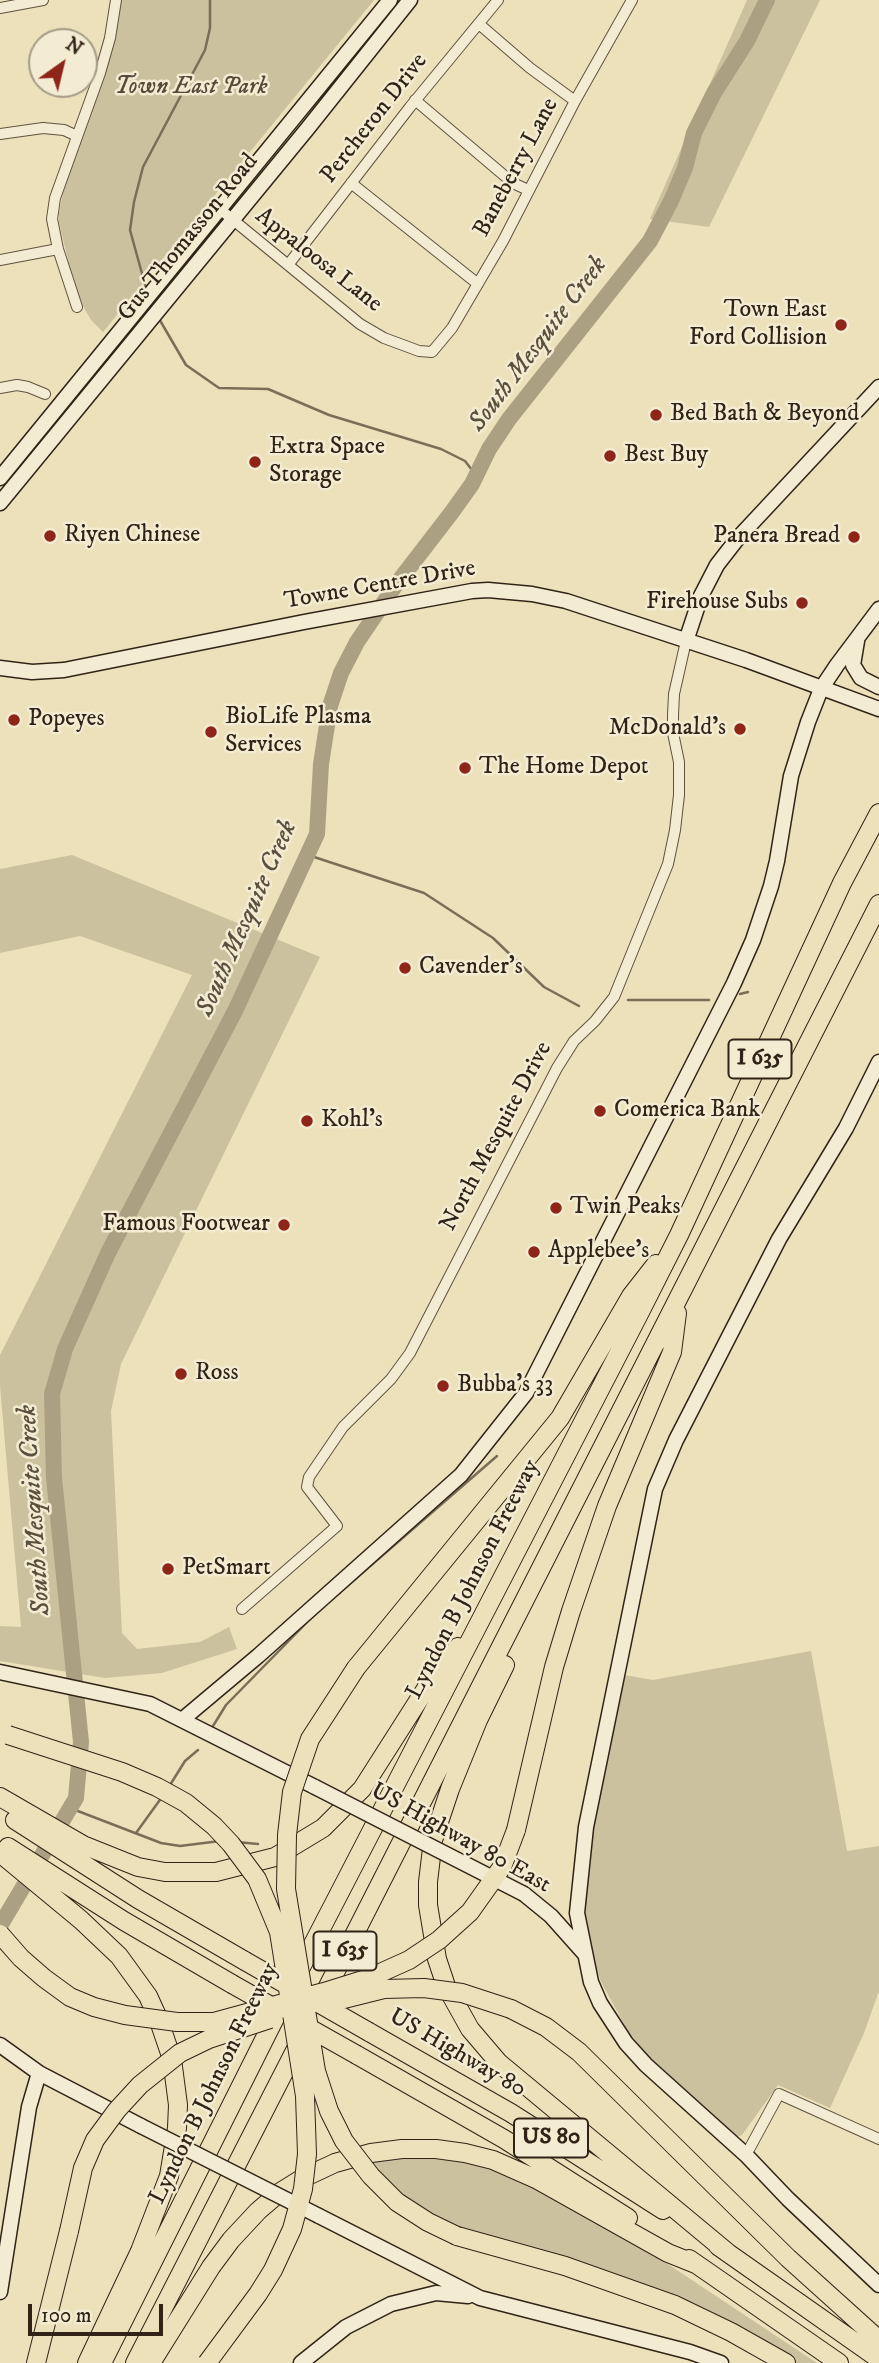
<!DOCTYPE html>
<style>
body{margin:0}
#map{position:relative;width:879px;height:2363px;overflow:hidden;background:#ece1ba;font-family:"IM FELL DW Pica",serif}
canvas{display:block}
.north{position:absolute;left:28px;top:28px;width:70px;height:70px;box-sizing:border-box;background:#f3ecd2;border:2px solid #a59c87;border-radius:50%;rotate:34deg;font-size:19px;font-weight:700;line-height:28px;text-align:center;color:#312317}
.north::after{content:'';display:block;margin:auto;width:24px;height:32px;background:#8f2418;clip-path:polygon(50% 0,100% 100%,50% 72%,0 100%)}
.scale{position:absolute;left:28px;top:2304px;width:135px;height:32px;box-sizing:border-box;border:4px solid #312317;border-top:0;padding-left:9px;font-size:21px;line-height:24px;white-space:nowrap;color:#312317;-webkit-text-stroke:5px #f3ecd2;paint-order:stroke}
</style>
<div id="map">
<canvas width="879" height="2363"></canvas>
<div class="north">N</div>
<div class="scale">100 m</div>
</div>
<script>
const ctx = document.querySelector('canvas').getContext('2d');
ctx.lineJoin = 'round';
function fill(path, color) { ctx.fillStyle = color; ctx.fill(path, 'evenodd'); }
const poly = rows => new Path2D(rows.map(r => 'M' + r).join(''));
function stroke(path, color, width, dash) { ctx.strokeStyle = color; ctx.lineWidth = width; ctx.lineCap = dash ? 'butt' : 'round'; ctx.setLineDash(dash || []); ctx.stroke(path); }
function drawText(font, color, halo, rows, align = 'center') {
  ctx.font = font + ' "IM FELL DW Pica",serif'; ctx.lineWidth = 5; ctx.setLineDash([]); ctx.textBaseline = 'middle'; ctx.strokeStyle = halo; ctx.fillStyle = color; for (const [text, x, y, turn = 0] of rows) {
    ctx.save(); ctx.translate(x, y); ctx.rotate((+turn || 0) * Math.PI / 180); ctx.textAlign = isNaN(turn) ? turn : align; if (halo) ctx.strokeText(text, 0, 0); ctx.fillText(text, 0, 0); ctx.restore();
  }
}
fill(poly([
 [121,0,374,0,103,332,91,320,76,294,59,222,59,213,64,188,113,49],
 [747,0,820,0,709,227,650,219],
 [72,855,320,957,121,1364,111,1411,122,1633,137,1649,200,1642,229,1627,237,1649,162,1673,105,1678,0,1661,0,1626,21,1627,0,1386,0,1355,192,975,80,936,0,953,0,869],
 [811,1651,847,1851,879,1846,879,1991,864,2033,830,2108,778,2085,742,2135,736,2137,651,2060,628,2031,601,1982,589,1947,585,1916,586,1861,624,1675,653,1680],
 [394,2154,473,2160,546,2191,633,2241,817,2363,796,2363,738,2329,464,2234,399,2197,365,2160]
]), '#ccc19e');
stroke(poly([
 [146,288,130,230,134,202,143,167,205,50,210,28,210,0],
 [158,317,186,365,219,388,268,389,329,415,441,449,465,461,472,470,472,484],
 [308,855,424,893,493,938,544,987,579,1006],
 [740,994,748,992],
 [628,1000,709,1000],
 [338,1594,497,1456],
 [213,1726,226,1705,317,1612],
 [170,1785,185,1761,198,1750],
 [70,1808,161,1843,180,1846,220,1841],
 [136,1833,162,1797],
 [237,1842,258,1844]
]), '#7b6e58', 2.5);
stroke(poly([
 [0,1926,76,1798,81,1742,54,1478,52,1394,65,1349,108,1253,235,1011,317,834,321,764,330,706,341,673,357,642,395,586,452,512,472,484,489,449,509,419,650,241,671,201,685,168,694,133,714,93,747,41,767,0]
]), '#aca083', 16);
const street = poly([
 [0,8,43,0],
 [479,24,530,68,575,101],
 [415,100,513,183,528,190],
 [0,134,43,128,64,130,77,136],
 [351,183,478,284],
 [221,210,360,324,384,338,419,351,432,352,452,328,503,241,575,101,632,0],
 [0,260,58,249],
 [288,265,410,107,498,0],
 [77,307,58,249,52,219,55,198,100,73,110,38,116,0],
 [0,388,17,385,28,387,45,394],
 [242,1609,337,1526,307,1487,309,1477,343,1427,391,1379,410,1353,557,1068,574,1041,595,1021,614,997,668,864,675,830,679,795,679,762,673,733,673,715,674,694,686,641],
 [746,2155,779,2094,879,2139]
]);
const secondary = poly([
 [0,478,390,0],
 [0,503,308,128,410,0],
 [686,641,701,596,717,565,738,538,879,387],
 [857,641,853,665,861,678,879,687],
 [0,668,32,672,64,670,304,622,472,591,488,590,532,594,566,601,746,660,879,709],
 [879,1062,846,1128,779,1239,676,1440,655,1489,586,1827,577,1913,591,1982,600,2003,626,2043,646,2065,746,2155,788,2199,879,2285],
 [0,1672,150,1704,315,1787],
 [183,1719,258,1656,461,1475,526,1393,734,983,753,940,771,886,777,861,791,776,808,722,821,689,837,665,879,609],
 [524,1894,551,1916,584,1953],
 [0,2045,39,2073,141,2126],
 [319,2216,480,2298,690,2352,721,2363],
 [0,2292,29,2107,39,2073],
 [301,2363,346,2327,391,2304,436,2293,468,2296]
]);
const highway = poly([
 [505,1665,478,1720,450,1789,433,1840,428,1882,428,1905,437,1959,446,1986,470,2029,499,2063,728,2253],
 [356,1668,560,1418,631,1296,656,1264],
 [0,1797,83,1845,138,1867,165,1872,216,1872,275,1857,323,1828,362,1789,427,1687,458,1647],
 [15,1820,138,1899,245,1961],
 [516,1830,554,1667,571,1611,607,1506,672,1352,677,1313],
 [8,1847,124,1921,232,1984],
 [0,1853,81,1920,119,1956,148,1996,158,2018,172,2059,178,2105,177,2128,169,2176,140,2251,87,2363],
 [296,1977,639,1314,679,1235,842,883,879,813],
 [320,2002,879,904],
 [511,2009,546,2027,579,2052,788,2258,879,2340],
 [369,2032,511,2113,663,2210],
 [357,2055,504,2139,628,2218],
 [457,2236,565,2266,675,2305,731,2332,786,2363],
 [718,2246,879,2359],
 [689,2259,839,2363],
 [36,2363,69,2231],
 [102,2363,280,2008],
 [135,2363,301,2039],
 [151,2363,211,2267,231,2240,258,2211,279,2193,303,2178,335,2163,371,2153,402,2149,436,2149,465,2153,493,2160,536,2179,668,2253,698,2265]
]);
stroke(street, '#605240', 12);
stroke(secondary, '#312317', 17);
stroke(highway, '#312317', 20);
stroke(street, '#f3ecd2', 10);
stroke(secondary, '#f3ecd2', 14);
stroke(highway, '#ece1ba', 18);
const secondaryBridge = poly([
 [315,1787,524,1894],
 [141,2126,319,2216]
]);
const highwayBridge = poly([
 [356,1668,310,1739,292,1792,287,1835,286,1889,316,2071,329,2111,344,2141,371,2176,397,2202,428,2222,457,2236],
 [8,1735,122,1772,157,1787,186,1803,214,1826,231,1844,257,1879,279,1932,305,2096,307,2154,303,2189,292,2229,273,2270,258,2294,207,2363],
 [0,1934,21,1958,44,1978,70,1997,94,2007,125,2015,177,2022,214,2022,324,1992,369,1978,409,1960,439,1940,470,1912,502,1867,516,1830],
 [245,1961,369,2032],
 [232,1984,278,2010],
 [324,2004,384,1989,424,1988,462,1993,511,2009],
 [302,2024,357,2055],
 [69,2231,83,2168,95,2140,117,2110,140,2085,180,2053,209,2039,270,2019]
]);
stroke(secondaryBridge, '#312317', 17, []);
stroke(highwayBridge, '#312317', 20, []);
stroke(secondaryBridge, '#f3ecd2', 14);
stroke(highwayBridge, '#ece1ba', 18);
for (const [x, y, r, color] of [
 [841,325,7,"#8f2418"],
 [656,415,7,"#8f2418"],
 [610,456,7,"#8f2418"],
 [255,462,7,"#8f2418"],
 [50,536,7,"#8f2418"],
 [854,537,7,"#8f2418"],
 [802,603,7,"#8f2418"],
 [14,720,7,"#8f2418"],
 [740,729,7,"#8f2418"],
 [211,732,7,"#8f2418"],
 [465,768,7,"#8f2418"],
 [405,968,7,"#8f2418"],
 [600,1111,7,"#8f2418"],
 [307,1121,7,"#8f2418"],
 [556,1208,7,"#8f2418"],
 [284,1225,7,"#8f2418"],
 [534,1252,7,"#8f2418"],
 [181,1374,7,"#8f2418"],
 [443,1386,7,"#8f2418"],
 [168,1569,7,"#8f2418"]
]) { const dot = new Path2D(); dot.arc(x, y, r, 0, 2 * Math.PI); ctx.fillStyle = color; ctx.fill(dot); stroke(dot, '#f3ecd2', 2.5); }
for (const [x, y, w] of [
 [760,1059,63],
 [345,1951,63],
 [551,2138,74]
]) { const box = new Path2D(); box.roundRect(x - w / 2, y - 19.5, w, 39, 5); ctx.fillStyle = '#f3ecd2'; ctx.fill(box); stroke(box, '#312317', 2); }
drawText('bold 23px', '#312317', null, [
 ["I 635",760,1059],
 ["I 635",345,1951],
 ["US 80",551,2138]
]);
drawText('italic 24px', '#584a39', '#f3ecd2', [
 ["Town East Park",191,88]
]);
drawText('24px', '#312317', '#f3ecd2', [
 ["Percheron Drive",375,119,-52],
 ["Baneberry Lane",517,168,-62],
 ["Gus Thomasson Road",189,238,-51],
 ["Appaloosa Lane",318,261,38],
 ["Towne Centre Drive",380,586,-10],
 ["North Mesquite Drive",497,1137,-62],
 ["Lyndon B Johnson Freeway",474,1580,-63],
 ["US Highway 80 East",460,1839,29],
 ["US Highway 80",457,2054,30],
 ["Lyndon B Johnson Freeway",215,2084,-64]
]);
drawText('24px', '#312317', '#f3ecd2', [
 ["Town East",827,311,"right"],
 ["Ford Collision",827,339,"right"],
 ["Bed Bath & Beyond",670,415],
 ["Extra Space",269,448],
 ["Storage",269,476],
 ["Best Buy",624,456],
 ["Riyen Chinese",64,536],
 ["Panera Bread",840,537,"right"],
 ["Firehouse Subs",788,603,"right"],
 ["BioLife Plasma",225,718],
 ["Services",225,746],
 ["Popeyes",28,720],
 ["McDonald's",726,729,"right"],
 ["The Home Depot",479,768],
 ["Cavender's",419,968],
 ["Comerica Bank",614,1111],
 ["Kohl's",321,1121],
 ["Twin Peaks",570,1208],
 ["Famous Footwear",270,1225,"right"],
 ["Applebee's",548,1252],
 ["Ross",195,1374],
 ["Bubba's 33",457,1386],
 ["PetSmart",182,1569]
], 'left');
drawText('italic 26px', '#5c4f3d', '#f3ecd2', [
 ["South Mesquite Creek",539,345,-53],
 ["South Mesquite Creek",248,919,-66],
 ["South Mesquite Creek",36,1510,-94]
]);
</script>
